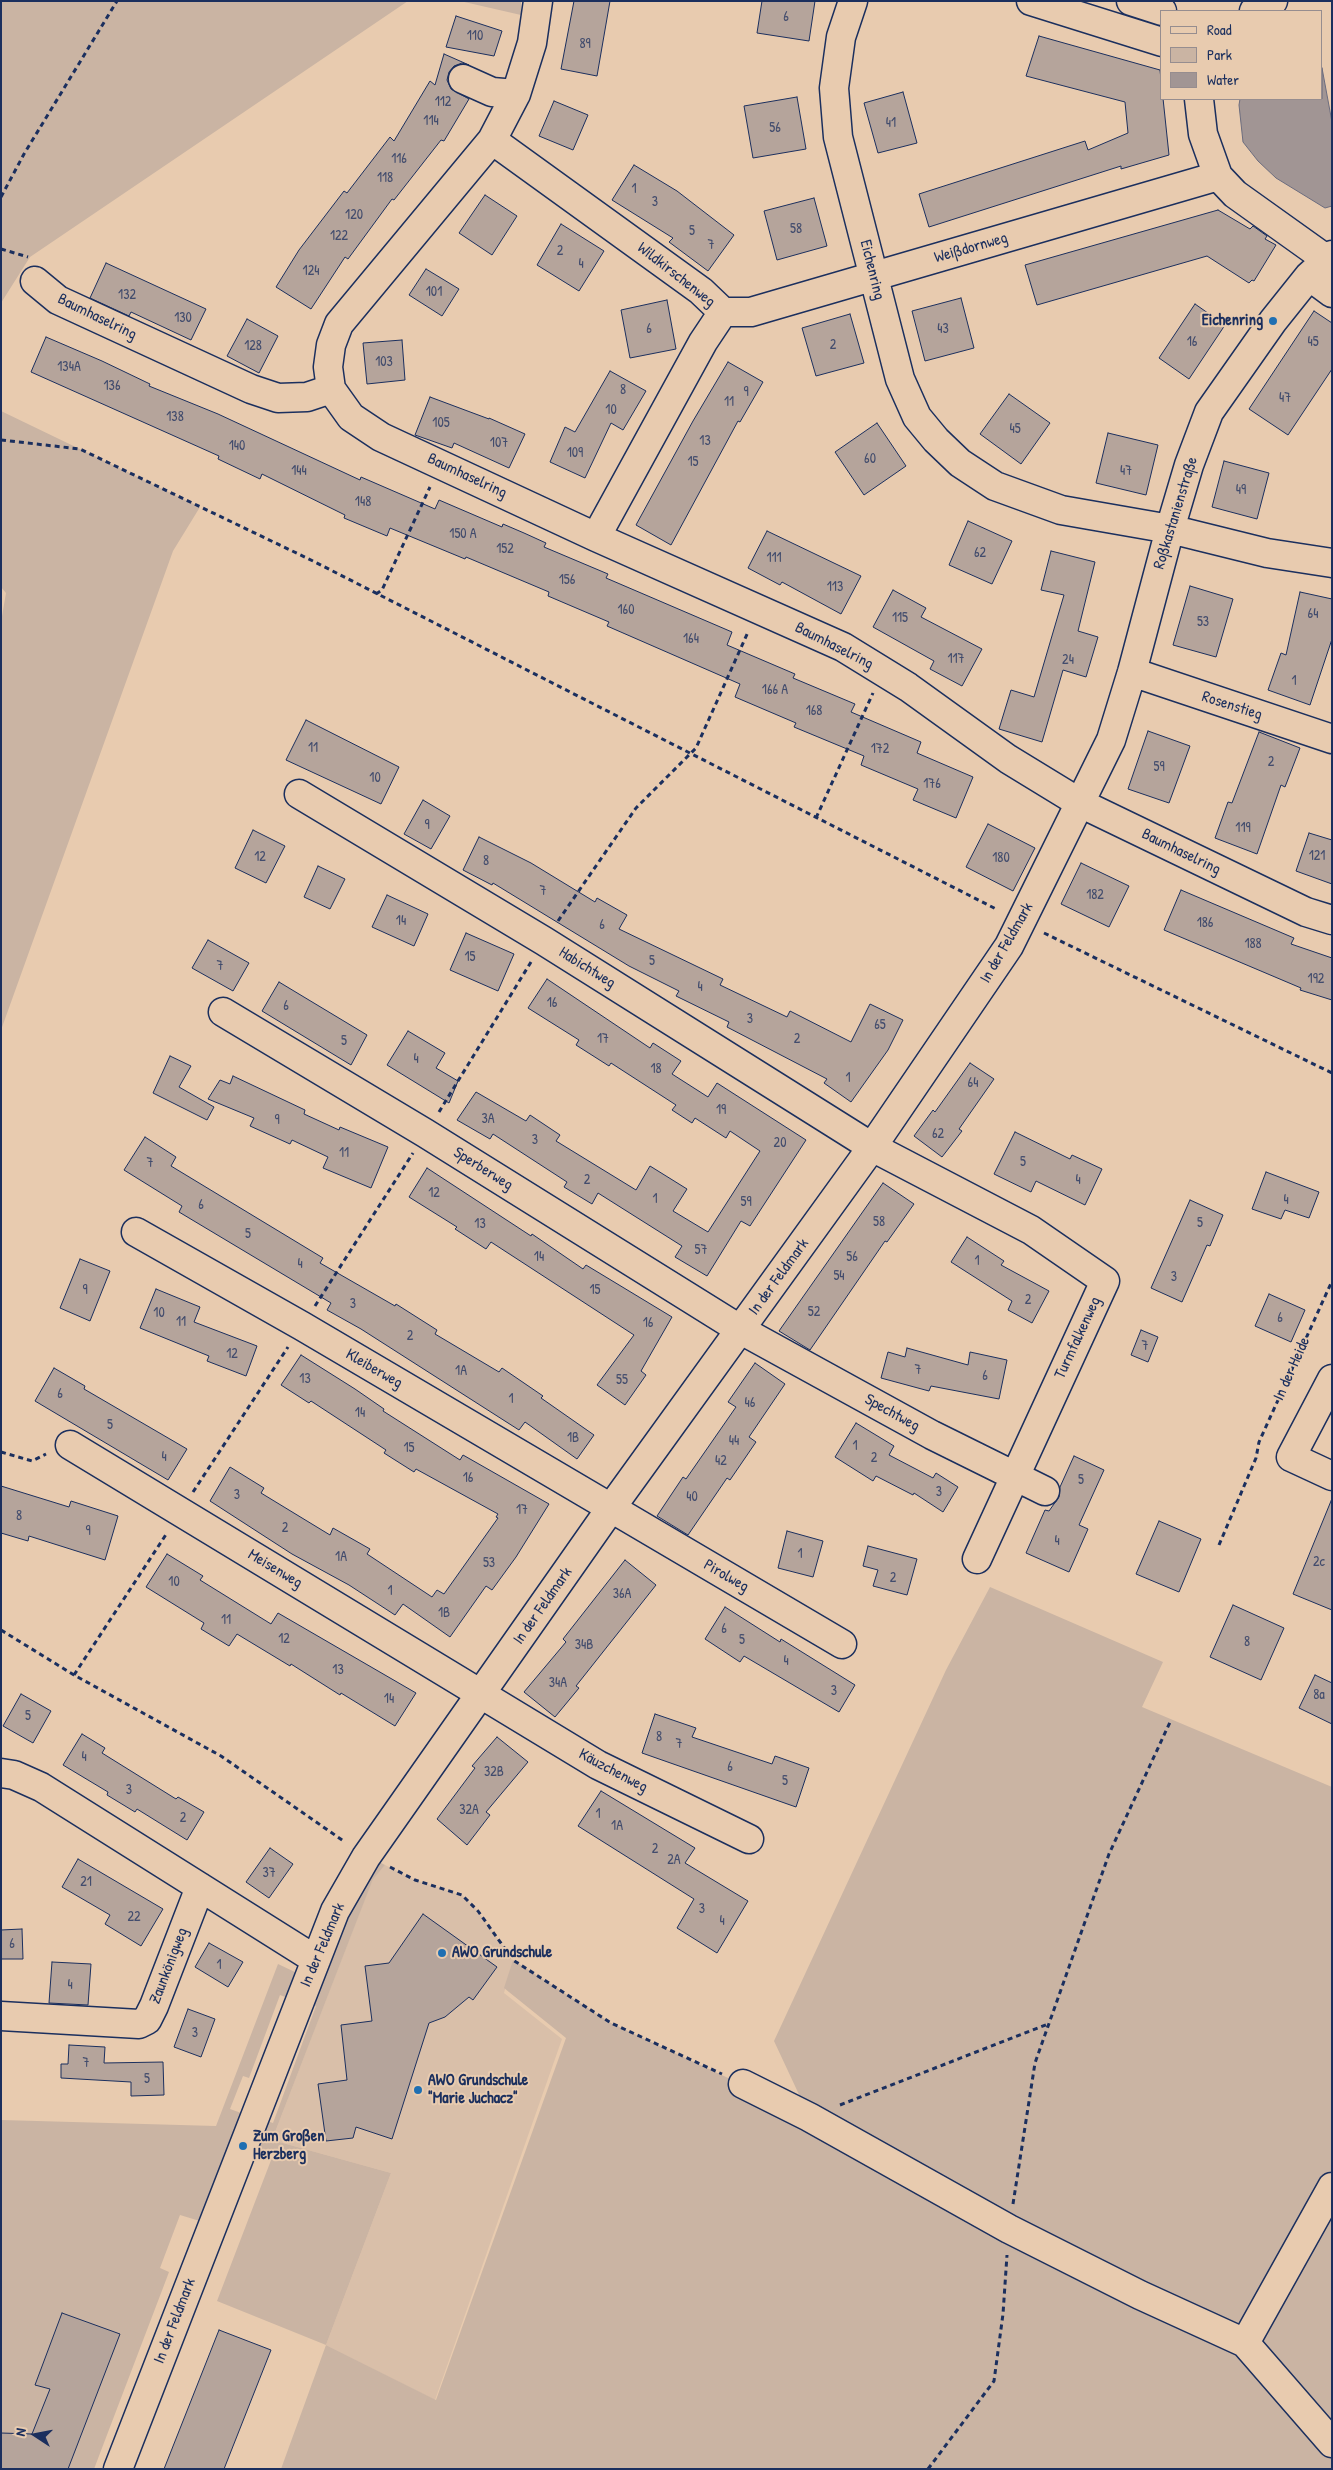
<!DOCTYPE html>
<meta charset="utf-8">
<style>
body{margin:0}
#map{position:relative;width:1333px;height:2470px;overflow:hidden;background:#e8cbaf;font-family:"Patrick Hand",sans-serif}
canvas{display:block}
.frame{position:absolute;inset:0;border:2px solid #1b2f5e;pointer-events:none}
.legend{position:absolute;left:1160px;top:10px;width:162px;height:90px;box-sizing:border-box;background:#e8cbaf;border:1px solid #968d8f;margin:0;padding:6px 9px;list-style:none;font-size:15px;color:#1b2f5e}
.legend li{display:flex;align-items:center;gap:10px;height:25px}
.legend b{width:25px;border:1px solid #968d8f}
.north{position:absolute;left:10px;top:2410px;width:50px;height:50px;-webkit-text-stroke:4px #e8cbaf;paint-order:stroke;rotate:281deg;font-size:14px;font-weight:700;line-height:20px;text-align:center;color:#1b2f5e}
.north::after{content:'';display:block;margin:auto;width:18px;height:22px;background:#1b2f5e;clip-path:polygon(50% 0,100% 100%,50% 72%,0 100%)}
</style>
<div id="map">
<canvas width="1333" height="2470"></canvas>
<div class="frame"></div>
<ul class="legend">
<li><b style="height:6px;background:#e8cbaf"></b>Road</li>
<li><b style="height:14px;background:#cab4a3"></b>Park</li>
<li><b style="height:14px;background:#a19594"></b>Water</li>
</ul>
<div class="north">N</div>
</div>
<script>
const ctx = document.querySelector('canvas').getContext('2d');
ctx.lineJoin = 'round';
function fill(path, color) { ctx.fillStyle = color; ctx.fill(path, 'evenodd'); }
const poly = rows => new Path2D(rows.map(r => 'M' + r).join(''));
function stroke(path, color, width, dash) { ctx.strokeStyle = color; ctx.lineWidth = width; ctx.lineCap = dash ? 'butt' : 'round'; ctx.setLineDash(dash || []); ctx.stroke(path); }
function drawText(font, color, halo, rows, align = 'center') {
  ctx.font = font + ' "Patrick Hand",sans-serif'; ctx.lineWidth = 4; ctx.setLineDash([]); ctx.textBaseline = 'middle'; ctx.strokeStyle = halo; ctx.fillStyle = color; for (const [text, x, y, turn = 0] of rows) {
    ctx.save(); ctx.translate(x, y); ctx.rotate((+turn || 0) * Math.PI / 180); ctx.textAlign = isNaN(turn) ? turn : align; if (halo) ctx.strokeText(text, 0, 0); ctx.fillText(text, 0, 0); ctx.restore();
  }
}
fill(poly([
 [385,1865,415,1880,462,1895,478,1911,513,1960,504,1993,562,2039,435,2400,326,2345,391,2173,272,2140,373,1878]
]), '#d9bfa9');
fill(poly([
 [1,1,408,1,30,257,1,303],
 [460,1,521,1,521,15],
 [1,411,200,507,173,551,1,1030,1,622,6,593,1,587],
 [990,1587,1163,1662,1142,1707,1332,1787,1332,2469,281,2469,326,2345,217,2301,273,2155,253,2147,264,2120,273,2123,316,2006,308,2003,343,1914,377,1861,385,1865,373,1879,272,2140,391,2173,326,2345,436,2400,566,2038,504,1988,513,1960,611,2023,809,2116,774,2041,946,1670],
 [278,1964,297,1973,288,1998,280,1995,249,2078,243,2076,230,2109,244,2114,203,2222,180,2215,160,2268,169,2272,166,2280,94,2469,1,2469,1,2120,216,2126]
]), '#cab4a3');
const water = poly([
 [1322,68,1332,122,1332,206,1325,208,1276,178,1258,161,1243,142,1239,105,1240,99,1322,99,1322,68]
]);
fill(water, '#a19594');
stroke(water, '#6b6c7e', 1);
const building = poly([
 [574,1,610,1,597,76,561,69,574,1],
 [762,1,815,1,809,41,757,33,762,1],
 [456,16,502,31,494,56,446,47,456,16],
 [1039,36,1160,70,1169,155,1121,169,1121,166,929,227,919,194,1085,141,1088,150,1128,133,1125,102,1026,76,1039,36],
 [444,54,469,65,462,63,454,66,449,72,447,80,451,89,469,99,444,141,441,140,394,200,392,199,348,259,345,257,311,309,276,287,299,250,344,191,347,193,390,137,394,141,430,81,435,85,444,54],
 [903,92,917,143,878,153,864,103,903,92],
 [797,97,806,149,753,158,744,106,797,97],
 [554,101,588,115,573,150,539,136,554,101],
 [634,165,677,191,734,235,708,271,669,242,673,238,612,200,634,165],
 [485,195,517,216,492,255,459,233,485,195],
 [814,198,827,246,777,260,764,211,814,198],
 [1218,210,1250,229,1253,226,1267,236,1265,239,1276,245,1254,281,1252,280,1249,283,1207,256,1037,305,1025,265,1218,210],
 [561,224,604,251,579,291,537,265,561,224],
 [106,263,206,309,191,340,131,312,129,316,90,298,106,263],
 [426,269,459,289,442,316,409,295,426,269],
 [961,298,974,348,925,361,912,311,961,298],
 [667,300,676,349,630,358,621,310,667,300],
 [1195,304,1225,325,1189,379,1159,358,1195,304],
 [1314,311,1332,323,1332,369,1288,435,1249,409,1314,311],
 [850,314,864,363,816,376,802,328,850,314],
 [247,319,278,336,259,373,227,356,247,319],
 [46,337,102,361,150,384,149,386,218,414,360,480,361,477,435,509,439,500,502,527,503,524,524,533,546,543,544,547,608,574,606,578,732,632,727,645,795,674,793,678,855,704,851,712,921,742,917,753,973,777,956,818,913,800,918,789,861,765,864,756,794,727,796,723,735,697,740,684,607,626,609,622,548,596,549,592,466,557,465,559,390,528,387,536,344,518,345,515,262,474,260,479,218,459,219,456,31,372,46,337],
 [402,340,405,380,367,384,363,343,402,340],
 [728,362,763,382,740,422,738,421,671,545,636,525,693,421,728,362],
 [610,371,646,391,623,430,611,423,585,478,550,462,565,427,575,432,610,371],
 [1009,394,1050,423,1021,464,980,434,1009,394],
 [430,397,489,419,489,418,525,434,509,468,454,443,452,448,415,435,430,397],
 [877,423,906,466,864,495,835,452,877,423],
 [1108,433,1158,445,1146,495,1096,483,1108,433],
 [1224,461,1269,473,1257,519,1212,507,1224,461],
 [968,521,1012,541,992,584,949,565,968,521],
 [767,531,861,576,841,614,782,582,780,585,748,568,767,531],
 [1051,551,1095,562,1078,631,1098,637,1086,677,1063,670,1042,742,999,729,1011,690,1034,697,1064,595,1041,590,1051,551],
 [1190,586,1233,599,1216,657,1173,645,1190,586],
 [893,590,926,608,921,617,982,649,962,686,930,669,934,661,873,627,893,590],
 [1300,592,1332,599,1332,639,1310,705,1268,690,1281,653,1286,655,1300,592],
 [306,720,399,767,381,804,286,760,306,720],
 [1148,731,1190,746,1169,803,1128,789,1148,731],
 [1259,732,1300,748,1285,787,1281,785,1257,854,1215,838,1228,802,1232,803,1259,732],
 [423,800,450,816,431,849,404,834,423,800],
 [988,824,1035,848,1013,891,966,867,988,824],
 [253,830,285,846,266,883,235,868,253,830],
 [1309,833,1332,840,1332,884,1296,871,1309,833],
 [479,837,531,863,595,902,597,898,627,915,619,929,723,979,720,985,787,1017,790,1011,851,1042,870,1004,903,1020,888,1050,851,1102,824,1083,827,1079,727,1027,729,1022,676,996,679,991,629,966,493,883,492,885,463,870,479,837],
 [1081,863,1129,886,1109,927,1061,904,1081,863],
 [318,866,345,879,330,909,304,897,318,866],
 [1181,890,1294,938,1291,944,1332,958,1332,1000,1300,990,1301,988,1164,930,1181,890],
 [387,895,428,914,414,946,372,927,387,895],
 [466,933,514,954,498,991,450,970,466,933],
 [208,940,249,963,233,991,192,968,208,940],
 [547,979,650,1048,653,1043,681,1061,672,1074,708,1097,717,1083,806,1140,750,1226,741,1221,707,1276,675,1257,682,1246,598,1193,592,1204,564,1187,567,1182,493,1134,490,1139,457,1120,476,1092,526,1121,530,1115,560,1135,556,1141,636,1190,650,1166,687,1189,673,1211,708,1232,760,1151,730,1131,726,1138,695,1118,692,1123,672,1110,676,1105,611,1063,609,1066,576,1045,579,1040,528,1008,547,979],
 [279,982,367,1035,351,1065,262,1011,279,982],
 [408,1031,445,1053,436,1068,458,1081,449,1103,387,1065,408,1031],
 [170,1056,191,1066,179,1087,214,1107,207,1120,153,1093,170,1056],
 [970,1063,994,1079,959,1129,962,1131,942,1157,914,1136,933,1110,935,1112,970,1063],
 [233,1076,305,1110,304,1114,339,1130,340,1127,388,1147,371,1188,323,1168,328,1157,292,1140,290,1144,250,1126,254,1118,208,1099,220,1080,230,1084,233,1076],
 [1015,1132,1070,1159,1072,1155,1102,1169,1085,1205,1036,1181,1031,1192,994,1174,1015,1132],
 [145,1137,176,1157,171,1166,323,1258,320,1263,395,1306,396,1304,437,1330,435,1334,499,1372,502,1368,543,1396,541,1398,594,1435,577,1459,525,1422,519,1430,361,1329,327,1310,331,1303,179,1212,182,1206,124,1170,145,1137],
 [427,1168,531,1236,532,1234,583,1269,586,1265,672,1317,641,1371,646,1375,625,1405,597,1385,634,1335,491,1242,486,1249,455,1229,457,1227,409,1197,427,1168],
 [1266,1172,1319,1192,1309,1218,1285,1210,1281,1219,1252,1209,1266,1172],
 [883,1183,914,1204,887,1242,885,1241,810,1350,779,1331,883,1183],
 [1190,1200,1223,1215,1210,1246,1207,1245,1182,1302,1151,1288,1190,1200],
 [967,1237,1004,1261,1001,1265,1049,1291,1032,1323,1008,1310,1012,1301,951,1262,967,1237],
 [80,1259,110,1271,90,1321,60,1308,80,1259],
 [156,1289,200,1307,194,1322,257,1346,246,1376,207,1361,209,1356,140,1328,156,1289],
 [1269,1294,1305,1310,1291,1342,1255,1326,1269,1294],
 [1141,1330,1158,1337,1148,1362,1131,1355,1141,1330],
 [907,1348,968,1365,970,1352,1007,1360,999,1399,931,1386,929,1391,881,1378,888,1352,905,1357,907,1348],
 [301,1355,355,1389,384,1409,383,1411,460,1460,463,1455,549,1504,516,1557,492,1590,486,1586,450,1637,403,1604,395,1615,349,1585,292,1554,210,1501,230,1467,264,1488,261,1493,330,1535,333,1528,370,1549,367,1554,432,1597,437,1590,444,1594,498,1518,496,1517,498,1514,416,1469,414,1472,384,1453,386,1450,311,1401,309,1403,281,1385,301,1355],
 [755,1363,785,1384,749,1437,756,1442,730,1480,727,1478,688,1535,657,1516,683,1477,686,1479,736,1407,728,1402,755,1363],
 [54,1368,85,1386,84,1389,187,1449,168,1480,35,1401,54,1368],
 [856,1423,894,1446,889,1455,933,1478,936,1473,958,1487,943,1512,914,1493,913,1495,876,1476,873,1481,835,1457,856,1423],
 [1074,1456,1104,1470,1079,1525,1088,1529,1069,1572,1026,1553,1045,1510,1049,1511,1059,1497,1060,1487,1074,1456],
 [1,1486,69,1507,71,1501,118,1516,105,1560,29,1536,28,1541,1,1533,1,1486],
 [1331,1501,1332,1502,1332,1610,1293,1594,1331,1501],
 [1159,1521,1201,1539,1179,1592,1136,1574,1159,1521],
 [787,1531,823,1541,813,1577,778,1568,787,1531],
 [868,1546,917,1559,907,1595,873,1586,878,1570,863,1566,868,1546],
 [167,1554,203,1576,200,1580,271,1624,278,1613,416,1693,395,1726,341,1693,340,1695,291,1664,290,1666,237,1634,229,1646,201,1629,204,1623,146,1587,167,1554],
 [625,1560,656,1585,576,1686,579,1688,555,1717,524,1692,566,1642,563,1639,625,1560],
 [1233,1605,1284,1628,1261,1680,1210,1657,1233,1605],
 [725,1607,780,1642,781,1639,855,1685,839,1712,744,1656,740,1662,705,1639,725,1607],
 [1315,1675,1332,1683,1332,1724,1299,1708,1315,1675],
 [21,1694,51,1711,33,1743,3,1726,21,1694],
 [655,1714,696,1728,692,1737,772,1764,775,1756,809,1768,796,1807,642,1753,655,1714],
 [82,1734,105,1748,102,1753,176,1799,178,1797,204,1812,187,1840,137,1809,135,1812,107,1795,108,1792,63,1765,82,1734],
 [497,1737,528,1762,486,1812,490,1815,467,1845,437,1819,475,1768,472,1766,497,1737],
 [601,1791,695,1848,685,1863,748,1901,717,1953,677,1928,694,1899,578,1826,601,1791],
 [270,1848,293,1864,269,1898,246,1882,270,1848],
 [78,1859,163,1909,141,1946,105,1924,110,1915,62,1887,78,1859],
 [423,1914,497,1967,473,2000,469,1997,445,2017,429,2023,392,2139,356,2127,353,2138,326,2141,318,2084,347,2080,341,2025,372,2021,365,1966,389,1963,423,1914],
 [22,1929,23,1959,1,1959,1,1930,22,1929],
 [209,1943,243,1962,228,1987,195,1967,209,1943],
 [52,1962,91,1964,88,2005,49,2003,52,1962],
 [188,2009,215,2019,201,2057,174,2047,188,2009],
 [69,2045,105,2047,104,2063,163,2062,164,2095,131,2096,131,2082,61,2078,61,2064,68,2064,69,2045],
 [62,2313,120,2334,68,2469,1,2469,1,2433,32,2434,50,2389,35,2385,62,2313],
 [219,2330,271,2350,224,2469,164,2469,219,2330]
]);
fill(building, '#b5a49b');
stroke(building, '#1b2f5e', 1);
const minor = poly([
 [538,1,532,43,516,94,492,140,339,324,331,345,328,367,331,389,351,417,381,437,596,537,843,647,908,687,1008,759,1080,803,1306,912,1332,920],
 [853,1,841,37,834,88,838,137,900,379,917,417,936,440,960,463,995,486,1061,510,1170,529,1267,553,1332,563],
 [1031,1,1162,42],
 [1131,1,1162,11],
 [1254,11,1273,1],
 [463,79,492,92,516,94],
 [1199,99,1203,134,1218,176,1235,194,1326,259],
 [492,140,701,291,723,312],
 [1309,276,1332,293],
 [35,281,58,300,251,389,278,398,307,397,331,389],
 [723,312,751,312,1218,176],
 [596,537,703,342,723,312],
 [1132,672,1332,739],
 [299,794,544,941,872,1147,1031,1230,1105,1281,977,1559],
 [223,1012,425,1133,741,1330,932,1435,1045,1491],
 [136,1232,302,1326,842,1644],
 [1332,1379,1291,1457,1332,1476],
 [70,1445,598,1765,749,1839],
 [1,1773,14,1775,41,1787,316,1960],
 [1,2016,139,2024,147,2020,154,2006,200,1887],
 [743,2084,809,2117,1009,2229,1140,2295,1245,2343],
 [1332,2187,1245,2343,1332,2443],
 [118,2469,335,1911,366,1857,611,1508,872,1147,1009,946,1111,740,1132,672,1170,529,1189,465,1209,412,1273,321,1309,276,1332,255]
]);
stroke(minor, '#1b2f5e', 31);
stroke(poly([
 [1,197,24,154,117,1],
 [1,249,28,257],
 [1,440,80,449,313,561,998,910],
 [376,594,382,590,430,487],
 [816,818,873,693],
 [558,921,636,808,696,748,748,632],
 [1044,933,1332,1073],
 [439,1112,531,962],
 [315,1306,413,1153],
 [1,1452,32,1461,46,1454],
 [193,1492,288,1347],
 [1219,1545,1256,1458,1259,1442,1332,1281],
 [1,1630,74,1675,221,1756,345,1842],
 [74,1675,167,1533],
 [390,1867,415,1880,462,1895,478,1911,513,1960,611,2023,722,2074],
 [840,2105,1048,2024],
 [1013,2204,1035,2063,1109,1854,1171,1720],
 [928,2469,994,2381,1003,2314,1007,2255]
]), '#1b2f5e', 3, [5, 4]);
stroke(minor, '#e8cbaf', 28);
for (const [x, y, r, color] of [
 [1273,321,5,"#1f6fb2"],
 [442,1953,5,"#1f6fb2"],
 [418,2090,5,"#1f6fb2"],
 [243,2146,5,"#1f6fb2"]
]) { const dot = new Path2D(); dot.arc(x, y, r, 0, 2 * Math.PI); ctx.fillStyle = color; ctx.fill(dot); stroke(dot, '#e8cbaf', 2); }
drawText('14px', '#424c6d', null, [
 ["6",786,17],
 ["110",475,36],
 ["89",585,44],
 ["112",443,102],
 ["114",431,121],
 ["41",891,123],
 ["56",775,128],
 ["116",399,159],
 ["118",385,178],
 ["1",634,189],
 ["3",655,202],
 ["120",354,215],
 ["58",796,229],
 ["5",692,231],
 ["122",339,236],
 ["7",711,245],
 ["2",560,251],
 ["4",581,264],
 ["124",311,271],
 ["101",434,292],
 ["132",127,295],
 ["130",183,318],
 ["6",649,329],
 ["43",943,329],
 ["16",1192,342],
 ["45",1313,342],
 ["2",833,345],
 ["128",253,346],
 ["103",384,362],
 ["134A",69,367],
 ["136",112,386],
 ["8",623,390],
 ["9",746,392],
 ["47",1285,398],
 ["11",729,402],
 ["10",611,410],
 ["138",175,417],
 ["105",441,423],
 ["45",1015,429],
 ["13",705,441],
 ["107",499,443],
 ["140",237,446],
 ["109",575,453],
 ["60",870,459],
 ["15",693,462],
 ["144",299,471],
 ["47",1126,471],
 ["49",1241,490],
 ["148",363,502],
 ["150 A",463,534],
 ["152",505,549],
 ["62",980,553],
 ["111",774,558],
 ["156",567,580],
 ["113",835,587],
 ["160",626,610],
 ["64",1313,614],
 ["115",900,618],
 ["53",1203,622],
 ["164",691,639],
 ["117",956,659],
 ["24",1068,660],
 ["1",1294,681],
 ["166 A",775,690],
 ["168",814,711],
 ["11",313,748],
 ["172",880,749],
 ["2",1271,762],
 ["59",1159,767],
 ["10",375,778],
 ["176",932,784],
 ["9",427,825],
 ["119",1243,828],
 ["121",1317,856],
 ["12",260,857],
 ["180",1001,858],
 ["8",486,861],
 ["7",543,891],
 ["182",1095,895],
 ["14",401,921],
 ["186",1205,923],
 ["6",602,925],
 ["188",1253,944],
 ["15",470,957],
 ["5",652,961],
 ["7",220,966],
 ["192",1316,979],
 ["4",700,987],
 ["16",552,1003],
 ["6",286,1006],
 ["3",750,1019],
 ["65",880,1025],
 ["17",603,1039],
 ["2",797,1039],
 ["5",344,1041],
 ["4",416,1059],
 ["18",656,1069],
 ["1",848,1078],
 ["64",973,1083],
 ["19",721,1110],
 ["3A",488,1119],
 ["9",277,1120],
 ["62",938,1134],
 ["3",535,1140],
 ["20",780,1143],
 ["11",344,1153],
 ["5",1023,1162],
 ["7",150,1163],
 ["2",587,1180],
 ["4",1078,1180],
 ["12",434,1193],
 ["1",655,1199],
 ["4",1286,1200],
 ["59",746,1202],
 ["6",201,1205],
 ["58",879,1222],
 ["5",1200,1223],
 ["13",480,1224],
 ["5",248,1234],
 ["57",701,1250],
 ["14",539,1257],
 ["56",852,1257],
 ["1",977,1261],
 ["4",300,1264],
 ["54",839,1276],
 ["3",1174,1277],
 ["9",85,1290],
 ["15",595,1290],
 ["2",1028,1300],
 ["3",353,1304],
 ["52",814,1312],
 ["10",159,1313],
 ["6",1280,1318],
 ["11",181,1322],
 ["16",648,1323],
 ["2",410,1336],
 ["7",1145,1346],
 ["12",232,1354],
 ["7",918,1370],
 ["1A",461,1371],
 ["6",985,1376],
 ["13",305,1379],
 ["55",622,1380],
 ["6",60,1394],
 ["1",511,1399],
 ["46",750,1403],
 ["14",360,1413],
 ["5",110,1425],
 ["1B",573,1438],
 ["44",734,1441],
 ["1",855,1446],
 ["15",409,1448],
 ["4",164,1457],
 ["2",874,1458],
 ["42",721,1461],
 ["16",468,1478],
 ["5",1081,1480],
 ["3",939,1492],
 ["3",237,1495],
 ["40",692,1497],
 ["17",522,1510],
 ["8",19,1516],
 ["2",285,1528],
 ["9",88,1531],
 ["4",1057,1541],
 ["1",800,1554],
 ["1A",341,1557],
 ["2c",1319,1562],
 ["53",489,1563],
 ["2",893,1578],
 ["10",174,1582],
 ["1",390,1591],
 ["36A",622,1594],
 ["1B",444,1613],
 ["11",226,1620],
 ["6",724,1629],
 ["12",284,1639],
 ["5",742,1640],
 ["8",1247,1642],
 ["34B",584,1645],
 ["4",786,1661],
 ["13",338,1670],
 ["34A",558,1683],
 ["3",834,1691],
 ["8a",1319,1695],
 ["14",389,1699],
 ["5",28,1716],
 ["8",659,1737],
 ["7",679,1744],
 ["4",84,1757],
 ["6",730,1767],
 ["32B",494,1772],
 ["5",785,1781],
 ["3",129,1790],
 ["32A",469,1810],
 ["1",598,1814],
 ["2",183,1818],
 ["1A",617,1826],
 ["2",655,1849],
 ["2A",674,1860],
 ["37",269,1873],
 ["21",86,1882],
 ["3",702,1909],
 ["22",134,1917],
 ["4",722,1921],
 ["6",12,1944],
 ["1",219,1965],
 ["4",70,1985],
 ["3",195,2033],
 ["7",86,2063],
 ["5",147,2079]
]);
drawText('16px', '#1b2f5e', '#e8cbaf', [
 ["Weißdornweg",971,248,-16],
 ["Eichenring",872,270,76],
 ["Wildkirschenweg",676,275,38],
 ["Baumhaselring",97,317,26],
 ["Baumhaselring",467,476,25],
 ["Roßkastanienstraße",1176,513,-73],
 ["Baumhaselring",834,646,27],
 ["Rosenstieg",1232,706,18],
 ["Baumhaselring",1181,852,26],
 ["In der Feldmark",1007,943,-60],
 ["Habichtweg",587,968,32],
 ["Sperberweg",483,1169,32],
 ["In der Feldmark",779,1277,-54],
 ["Turmfalkenweg",1078,1338,-65],
 ["Kleiberweg",374,1369,30],
 ["In der Heide",1292,1369,-66],
 ["Spechtweg",892,1413,29],
 ["Meisenweg",275,1569,31],
 ["Pirolweg",726,1576,30],
 ["In der Feldmark",543,1606,-55],
 ["Käuzchenweg",613,1771,28],
 ["In der Feldmark",323,1945,-67],
 ["Zaunkönigweg",169,1966,-69],
 ["In der Feldmark",175,2321,-69]
]);
drawText('bold 16px', '#1b2f5e', '#e8cbaf', [
 ["Eichenring",1263,321,"right"],
 ["AWO Grundschule",452,1953],
 ["AWO Grundschule",428,2081],
 ["\"Marie Juchacz\"",428,2099],
 ["Zum Großen",253,2137],
 ["Herzberg",253,2155]
], 'left');
</script>
